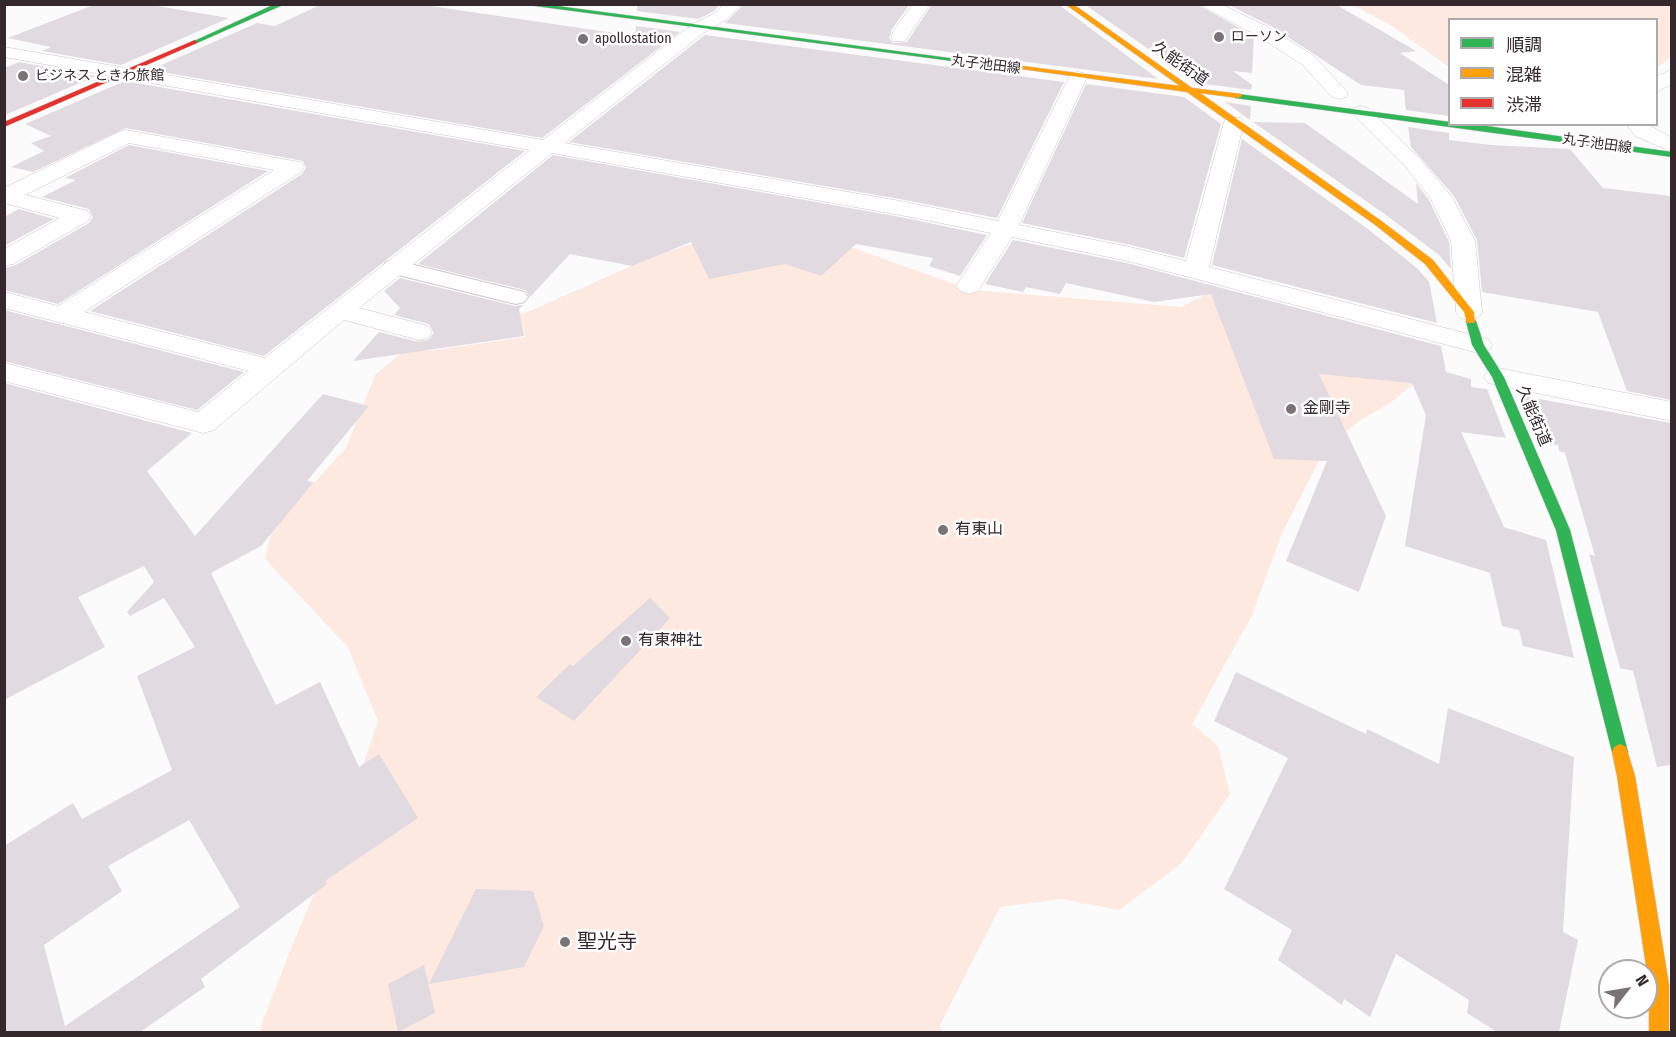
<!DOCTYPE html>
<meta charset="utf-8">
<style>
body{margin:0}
#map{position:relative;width:1676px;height:1037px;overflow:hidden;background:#fbfbfb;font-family:"Fira Sans Condensed","Noto Sans JP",sans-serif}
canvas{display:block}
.frame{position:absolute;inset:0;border:6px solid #35282d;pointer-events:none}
.legend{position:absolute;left:1448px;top:18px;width:210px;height:108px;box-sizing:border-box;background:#fff;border:2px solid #aea9ab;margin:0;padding:8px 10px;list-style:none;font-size:18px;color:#35282d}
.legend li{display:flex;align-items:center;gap:12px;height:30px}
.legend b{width:30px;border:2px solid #aea9ab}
.north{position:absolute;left:1598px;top:959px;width:60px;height:60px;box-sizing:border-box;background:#fff;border:2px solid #aea9ab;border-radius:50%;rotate:59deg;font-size:16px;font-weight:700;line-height:24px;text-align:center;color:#35282d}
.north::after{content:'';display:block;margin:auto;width:21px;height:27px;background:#7a7275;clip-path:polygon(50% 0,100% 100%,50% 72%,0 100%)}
</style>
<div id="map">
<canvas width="1676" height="1037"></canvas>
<div class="frame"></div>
<ul class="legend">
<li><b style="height:8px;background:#30b455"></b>順調</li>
<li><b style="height:8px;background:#ff9f0a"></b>混雑</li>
<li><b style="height:8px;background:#e5322d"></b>渋滞</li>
</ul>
<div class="north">N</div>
</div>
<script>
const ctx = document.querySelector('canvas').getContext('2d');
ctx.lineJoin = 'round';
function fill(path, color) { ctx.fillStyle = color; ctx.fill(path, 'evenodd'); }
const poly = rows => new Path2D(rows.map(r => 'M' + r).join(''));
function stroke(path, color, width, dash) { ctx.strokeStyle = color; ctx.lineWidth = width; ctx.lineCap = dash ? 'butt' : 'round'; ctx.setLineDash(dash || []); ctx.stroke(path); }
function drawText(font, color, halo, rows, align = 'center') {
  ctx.font = font + ' "Fira Sans Condensed","Noto Sans JP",sans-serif'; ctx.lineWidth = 5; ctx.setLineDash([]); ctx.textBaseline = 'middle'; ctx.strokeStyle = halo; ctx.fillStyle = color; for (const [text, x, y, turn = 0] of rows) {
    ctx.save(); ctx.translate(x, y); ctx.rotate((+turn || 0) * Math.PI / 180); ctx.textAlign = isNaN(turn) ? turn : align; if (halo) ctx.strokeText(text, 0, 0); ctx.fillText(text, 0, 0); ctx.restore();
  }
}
fill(poly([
 [1353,5,1671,5,1671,57,1657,67,1656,20,1450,20,1449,67,1392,26],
 [707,239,836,242,971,290,1181,307,1207,294,1233,291,1399,336,1429,371,1390,403,1361,420,1326,447,1282,533,1252,615,1192,724,1218,746,1230,794,1182,863,1119,910,1062,899,1000,907,940,1025,942,1032,260,1032,262,1023,294,941,339,836,378,721,348,647,265,559,272,529,346,448,375,375,423,335,429,351,526,337,519,314,528,312,654,256]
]), '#fde9df');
fill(poly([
 [96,4,145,4,229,18,121,65,42,51,51,47,8,38],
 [322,4,417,4,635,36,636,26,680,32,542,138,150,70,257,23,275,26],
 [637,4,720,4,714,11,698,19,637,11],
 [744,4,910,4,892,29,889,38,893,43,907,42,932,4,1058,4,1158,79,725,23],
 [1084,4,1196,4,1254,36,1252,73,1233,71,1252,85,1251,90,1197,83],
 [1227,4,1335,4,1416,51,1400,53,1449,85,1449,116,1406,110,1404,90,1361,85,1271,26],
 [705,35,1064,82,997,218,900,199,569,142],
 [19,62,96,76,5,115,4,68],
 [125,81,525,151,264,356,90,311,302,174,306,168,303,161,126,128,33,172,11,167,44,151,31,143,51,136,25,124],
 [1086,84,1184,97,1221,124,1184,258,1131,245,1022,223],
 [1225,102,1251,106,1250,120],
 [1253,122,1305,123,1418,204,1416,183,1429,200,1449,242,1451,269,1439,255,1386,215],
 [1408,127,1449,133,1449,140,1491,145,1570,149,1603,188,1671,196,1671,400,1627,391,1598,312,1482,292,1477,240,1454,196,1411,147],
 [1242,139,1368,229,1418,269,1429,282,1437,323,1212,265],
 [129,145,268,171,58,304,4,290,4,268,14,266,89,223,93,217,89,209,42,197,76,180,65,178],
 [553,155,900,217,987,235,960,276,929,266,933,258,856,244,821,276,785,264,709,279,691,242,632,266,570,254,530,297,525,290,418,264],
 [19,209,54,219,4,246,4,217],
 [1013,240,1127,263,1441,346,1446,372,1471,379,1471,387,1487,389,1506,438,1461,432,1504,527,1546,540,1574,658,1523,646,1519,630,1502,626,1490,573,1405,546,1426,415,1412,383,1319,374,1386,516,1359,592,1286,561,1327,461,1274,459,1211,294,1154,302,1066,283,1060,294,1026,287,1023,292,985,284],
 [400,278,515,306,523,305,519,309,524,336,353,361,379,332,418,342,428,340,434,333,429,324,394,315,400,308,384,291],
 [4,310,244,372,197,410,4,361],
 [4,383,192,433,147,471,195,536,323,394,369,406,307,481,314,482,261,546,211,573,276,705,320,682,359,767,379,754,418,818,325,881,327,884,201,979,205,987,140,1032,4,1032,4,846,73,803,82,819,172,770,137,676,195,647,164,598,130,616,127,612,154,582,144,566,78,597,105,647,4,700],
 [189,820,240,907,65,1026,44,945,122,891,108,866],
 [1523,396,1671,423,1671,765,1657,767,1633,671,1620,668,1589,554,1595,556,1565,453,1559,451,1558,445,1544,443],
 [650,598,670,618,574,721,536,697,570,664,573,666],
 [1236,672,1366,734,1367,729,1439,764,1448,708,1574,757,1563,932,1578,940,1559,1032,1497,1032,1467,1013,1469,1000,1396,954,1370,1017,1344,999,1342,1005,1278,960,1292,930,1224,889,1288,758,1214,721],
 [476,889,533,891,544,926,524,967,429,984],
 [424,965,435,1013,398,1032,388,984]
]), '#e1dae1');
const lane = poly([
 [394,260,524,292,528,297,524,302,516,304,386,272,383,267,386,262,394,260]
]);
const street = poly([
 [724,4,742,4,727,19,705,32,564,143,900,201,998,221,1069,77,1072,73,1078,72,1084,73,1087,77,1019,225,1130,247,1186,261,1224,122,1227,118,1241,118,1244,122,1209,267,1488,339,1492,345,1488,351,1478,353,1128,261,1012,237,978,291,969,294,960,291,956,286,991,233,900,215,552,153,359,308,428,326,432,332,428,338,419,340,344,320,214,430,203,433,4,381,4,363,198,412,249,371,4,308,4,292,58,306,274,170,129,143,25,195,88,211,91,216,88,221,13,264,4,266,4,249,60,218,4,203,4,188,119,132,126,130,293,161,301,162,304,167,301,172,84,312,265,358,530,150,4,57,4,47,543,140,693,24,715,13,724,4],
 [913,4,930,4,905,41,893,41,891,37,894,30,913,4],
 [1198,4,1221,4,1270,28,1315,57,1348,93,1346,97,1339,99,1332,97,1303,65,1258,36,1198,4],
 [1672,69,1672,84,1656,92,1656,77,1672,69],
 [1361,106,1368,108,1419,158,1452,197,1475,241,1482,312,1478,318,1469,320,1460,318,1456,312,1451,241,1431,199,1405,166,1351,112,1354,108,1361,106],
 [1626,124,1647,124,1672,138,1672,152,1635,136,1626,124],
 [1498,368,1672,402,1672,421,1488,383,1484,377,1488,371,1498,368]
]);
const fast = poly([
 [275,4,285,4,197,43,192,42,275,4],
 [520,4,542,4,979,62,975,64,520,4],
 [1238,94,1450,122,1450,124,1472,124,1672,152,1672,157,1235,98,1234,96,1238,94],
 [1471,318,1476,321,1484,345,1504,377,1570,530,1628,752,1626,757,1620,760,1614,757,1612,752,1556,530,1492,377,1472,345,1466,321,1471,318]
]);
const slow = poly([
 [1065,4,1073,4,1192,88,1241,94,1242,96,1238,98,1200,93,1380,220,1433,260,1474,312,1475,323,1467,323,1464,312,1425,264,1374,224,1187,92,971,62,975,60,1180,86,1065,4],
 [1620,744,1626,747,1635,776,1669,985,1669,1032,1649,1032,1649,985,1617,776,1612,752,1614,747,1620,744]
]);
const jam = poly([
 [195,40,197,43,4,127,4,122,195,40]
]);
stroke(lane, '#cdc7ca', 2);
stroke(street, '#cdc7ca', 1);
stroke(fast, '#cdc7ca', 1);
stroke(slow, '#cdc7ca', 1);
stroke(jam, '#cdc7ca', 1);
fill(lane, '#fefefe');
fill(street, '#fefefe');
fill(fast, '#30b455');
fill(slow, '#ff9f0a');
fill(jam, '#e5322d');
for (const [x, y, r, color] of [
 [1219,37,6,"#7a7275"],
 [583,39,6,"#7a7275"],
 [23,76,6,"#7a7275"],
 [1291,409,6,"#7a7275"],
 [943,530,6,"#7a7275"],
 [626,641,6,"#7a7275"],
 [565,942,6,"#7a7275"]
]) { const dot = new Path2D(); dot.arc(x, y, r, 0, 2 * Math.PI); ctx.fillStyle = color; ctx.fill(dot); stroke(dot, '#fff', 2); }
drawText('14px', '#35282d', '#fff', [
 ["ローソン",1231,37],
 ["apollostation",595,39],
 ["ビジネス ときわ旅館",35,76]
], 'left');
drawText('14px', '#35282d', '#fff', [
 ["丸子池田線",986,65,7],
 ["丸子池田線",1597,144,8]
]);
drawText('16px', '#35282d', '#fff', [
 ["久能街道",1180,64,35],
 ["久能街道",1533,416,67]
]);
drawText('16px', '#35282d', '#fff', [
 ["金剛寺",1303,409],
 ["有東山",955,530],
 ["有東神社",638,641]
], 'left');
drawText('20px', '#35282d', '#fff', [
 ["聖光寺",577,942]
], 'left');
</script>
